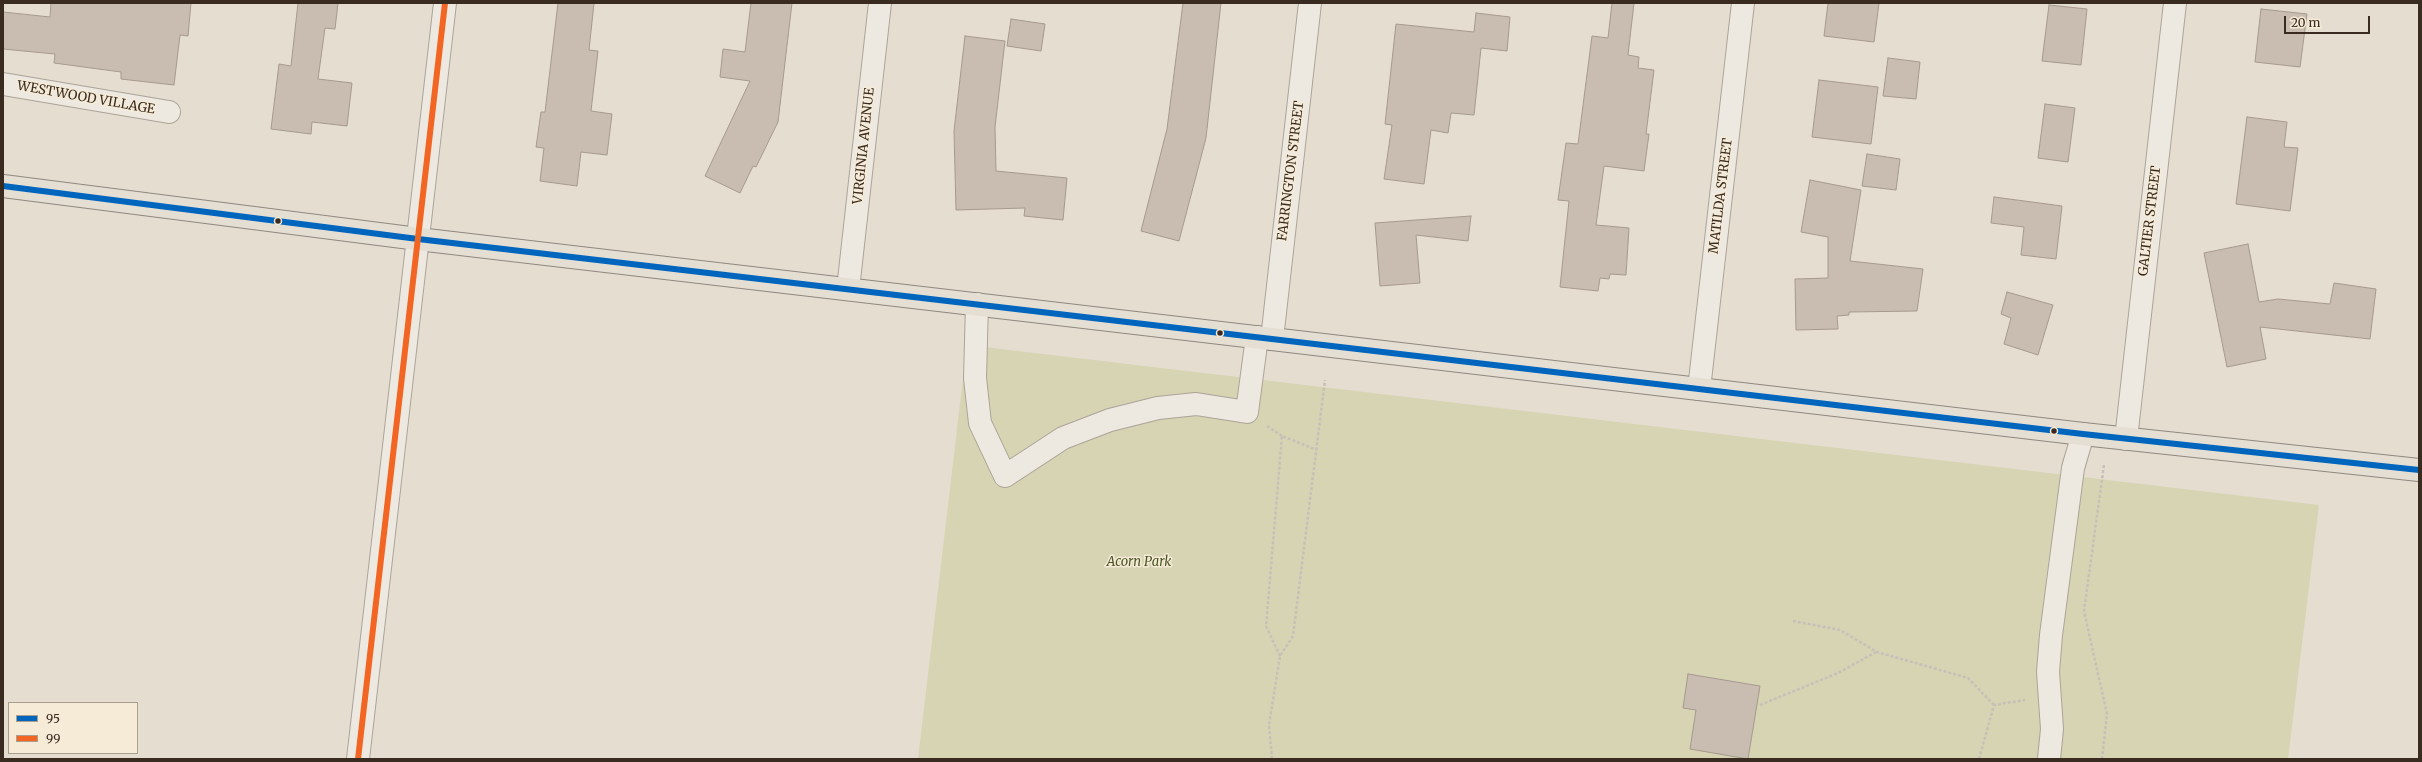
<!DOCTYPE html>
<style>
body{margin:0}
#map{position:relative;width:2422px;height:762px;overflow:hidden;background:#e5ddd0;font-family:Merriweather,serif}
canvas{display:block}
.frame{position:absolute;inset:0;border:4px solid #3a2b20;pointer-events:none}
.legend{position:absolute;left:8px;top:702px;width:130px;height:52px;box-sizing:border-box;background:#f5ebd7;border:1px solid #aa9e8e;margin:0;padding:5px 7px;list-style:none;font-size:12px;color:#3a2b20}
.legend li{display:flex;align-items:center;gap:8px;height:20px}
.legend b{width:20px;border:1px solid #aa9e8e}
.scale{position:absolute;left:2284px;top:16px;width:86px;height:18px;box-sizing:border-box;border:2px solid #3a2b20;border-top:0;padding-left:5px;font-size:12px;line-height:14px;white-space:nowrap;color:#3a2b20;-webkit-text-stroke:3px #f5ebd7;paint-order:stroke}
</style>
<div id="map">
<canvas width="2422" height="762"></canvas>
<div class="frame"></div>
<ul class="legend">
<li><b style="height:5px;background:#0065bd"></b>95</li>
<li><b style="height:5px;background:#f26522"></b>99</li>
</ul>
<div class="scale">20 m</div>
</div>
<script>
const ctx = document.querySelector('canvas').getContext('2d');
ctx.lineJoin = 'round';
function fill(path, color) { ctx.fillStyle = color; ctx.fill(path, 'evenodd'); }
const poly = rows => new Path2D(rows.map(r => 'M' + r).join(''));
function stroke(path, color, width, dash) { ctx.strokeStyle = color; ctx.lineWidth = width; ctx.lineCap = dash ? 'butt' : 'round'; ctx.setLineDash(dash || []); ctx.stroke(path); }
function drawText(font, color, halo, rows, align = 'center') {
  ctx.font = font + ' Merriweather,serif'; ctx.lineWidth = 3; ctx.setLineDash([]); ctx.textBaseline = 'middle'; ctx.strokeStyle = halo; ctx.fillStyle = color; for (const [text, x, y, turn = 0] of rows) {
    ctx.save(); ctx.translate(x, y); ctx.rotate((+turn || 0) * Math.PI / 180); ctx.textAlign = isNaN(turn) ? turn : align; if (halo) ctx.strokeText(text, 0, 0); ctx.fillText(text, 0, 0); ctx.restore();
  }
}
fill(poly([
 [967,345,2319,505,2288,759,918,759]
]), '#d6d4b3');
const building = poly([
 [51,3,191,3,188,36,180,35,174,85,121,79,121,72,54,63,55,54,3,49,3,12,50,17,51,3],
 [298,3,338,3,335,29,325,28,318,79,352,83,347,126,312,122,311,134,271,129,279,64,291,66,298,3],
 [558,3,594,3,589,50,598,51,591,111,612,114,607,155,581,152,577,186,540,181,544,148,536,147,541,112,545,112,558,3],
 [751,3,792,3,778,122,756,167,753,166,740,193,705,176,750,81,720,77,723,49,745,52,751,3],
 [1183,3,1221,3,1206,138,1179,241,1141,231,1167,129,1183,3],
 [1612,3,1634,3,1628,55,1639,57,1638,68,1654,70,1646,134,1649,134,1644,171,1604,166,1596,225,1629,228,1626,275,1610,274,1609,279,1600,278,1598,291,1560,287,1569,201,1558,200,1566,143,1578,144,1592,36,1608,38,1612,3],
 [1828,3,1879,3,1874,42,1824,36,1828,3],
 [2049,5,2087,9,2081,65,2042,61,2049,5],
 [2261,9,2307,14,2300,67,2255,62,2261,9],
 [1476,13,1510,17,1507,51,1481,48,1474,115,1451,113,1448,133,1431,130,1424,184,1384,179,1392,125,1385,124,1396,24,1474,32,1476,13],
 [1011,19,1045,24,1041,51,1007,46,1011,19],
 [965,36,1005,41,995,127,996,171,1067,178,1063,220,1024,216,1025,208,956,210,954,131,965,36],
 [1888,58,1920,62,1916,99,1883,96,1888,58],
 [1819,80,1878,87,1871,144,1812,137,1819,80],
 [2045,104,2075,108,2068,162,2038,158,2045,104],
 [2247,117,2287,122,2284,147,2298,148,2290,211,2236,204,2247,117],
 [1867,154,1900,159,1896,190,1862,186,1867,154],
 [1810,180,1861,190,1850,261,1923,269,1917,311,1849,312,1849,315,1837,316,1838,329,1796,330,1795,279,1828,278,1828,237,1801,232,1810,180],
 [1994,197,2062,206,2056,259,2021,255,2024,227,1991,223,1994,197],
 [1471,216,1468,241,1416,235,1420,283,1380,286,1375,223,1471,216],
 [2248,244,2259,302,2278,299,2330,304,2334,283,2376,289,2370,339,2260,327,2266,359,2227,367,2204,253,2248,244],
 [2007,292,2053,305,2038,355,2004,344,2011,318,2001,314,2007,292],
 [1688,674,1760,686,1748,759,1690,749,1696,710,1683,708,1688,674]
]);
fill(building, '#c9bcb1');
stroke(building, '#a6998f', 1);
const minor = poly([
 [3,84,169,112],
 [848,289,880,3],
 [977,304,975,378,980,423,1005,476,1063,438,1110,420,1158,408,1196,404,1247,412,1257,337],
 [1272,339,1310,3],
 [1699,389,1743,3],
 [2126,439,2175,3],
 [358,759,445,3],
 [2049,759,2052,729,2048,672,2051,635,2073,468,2083,434]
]);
const major = poly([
 [3,186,418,239,2083,434,2419,470]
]);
stroke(minor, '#aba398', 24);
stroke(major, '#90887f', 24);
stroke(poly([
 [1267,426,1282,436],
 [1793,621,1840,630,1877,652,1968,678,1994,705],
 [1280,656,1266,626,1282,436,1317,450],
 [1760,705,1838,673,1876,652],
 [1272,759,1269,725,1280,656,1293,636,1325,380],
 [1979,759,1994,705,2025,700],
 [2102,759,2107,714,2084,611,2104,465]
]), '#c6c0b8', 2.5, [3, 2]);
stroke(minor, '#ede9e1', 22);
stroke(major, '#e4ded3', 22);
stroke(poly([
 [3,186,418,239,2083,434,2419,470]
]), '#0065bd', 6);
stroke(poly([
 [358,759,445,3]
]), '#f26522', 6);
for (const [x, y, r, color] of [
 [278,221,3.5,"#3a2b20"],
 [1220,333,3.5,"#3a2b20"],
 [2054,431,3.5,"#3a2b20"]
]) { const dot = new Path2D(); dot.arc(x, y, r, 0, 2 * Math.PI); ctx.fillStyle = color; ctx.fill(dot); stroke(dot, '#f5ebd7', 1.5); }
drawText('13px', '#3a2b20', '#f5ebd7', [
 ["WESTWOOD VILLAGE",86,98,10],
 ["VIRGINIA AVENUE",864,146,-84],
 ["FARRINGTON STREET",1291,171,-83],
 ["MATILDA STREET",1721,196,-83],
 ["GALTIER STREET",2150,221,-83]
]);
drawText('italic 13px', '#4c5627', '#f5ebd7', [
 ["Acorn Park",1139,562]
]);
</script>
